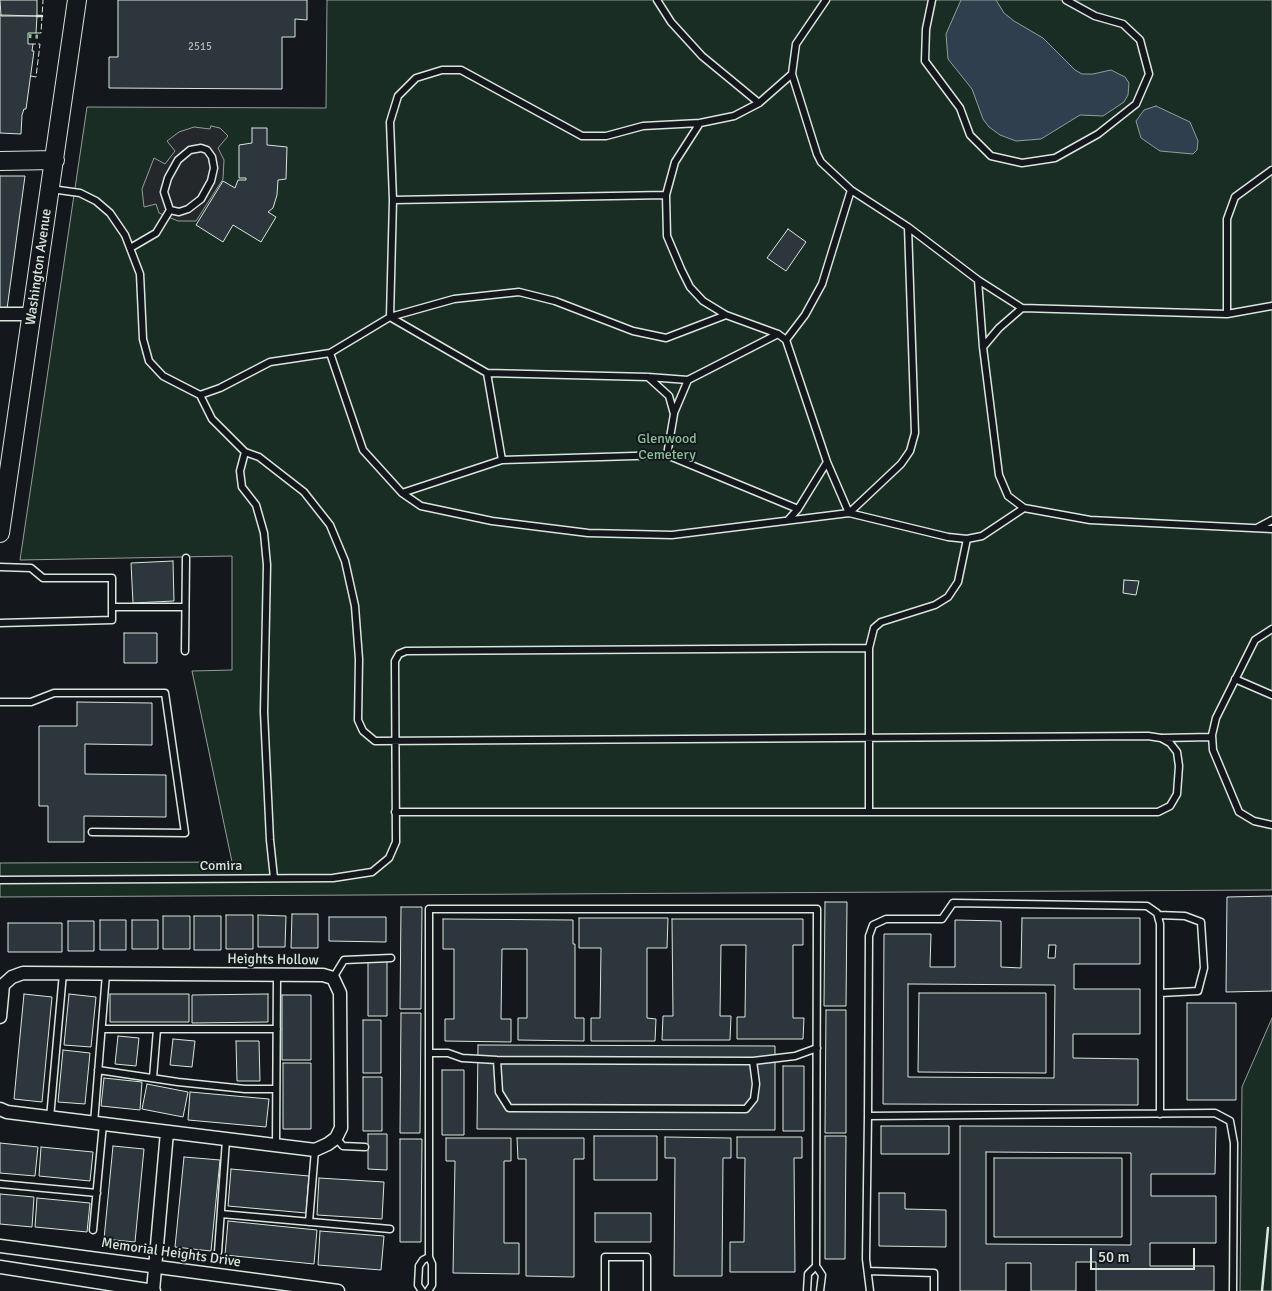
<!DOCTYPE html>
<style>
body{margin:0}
#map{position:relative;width:1272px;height:1291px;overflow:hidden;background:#14181c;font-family:Signika,sans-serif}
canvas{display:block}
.scale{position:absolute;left:1090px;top:1248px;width:105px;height:22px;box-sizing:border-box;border:2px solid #d8e6dc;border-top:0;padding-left:6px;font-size:15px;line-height:18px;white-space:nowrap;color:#d8e6dc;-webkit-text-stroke:4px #14181c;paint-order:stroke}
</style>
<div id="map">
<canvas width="1272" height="1291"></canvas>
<div class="scale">50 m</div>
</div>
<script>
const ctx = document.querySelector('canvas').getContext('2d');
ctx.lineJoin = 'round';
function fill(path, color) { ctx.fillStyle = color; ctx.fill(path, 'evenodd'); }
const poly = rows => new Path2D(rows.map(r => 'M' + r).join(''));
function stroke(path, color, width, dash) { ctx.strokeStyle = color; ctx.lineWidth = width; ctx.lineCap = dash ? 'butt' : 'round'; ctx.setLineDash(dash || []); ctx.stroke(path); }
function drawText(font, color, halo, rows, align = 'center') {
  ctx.font = font + ' Signika,sans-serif'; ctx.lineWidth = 4; ctx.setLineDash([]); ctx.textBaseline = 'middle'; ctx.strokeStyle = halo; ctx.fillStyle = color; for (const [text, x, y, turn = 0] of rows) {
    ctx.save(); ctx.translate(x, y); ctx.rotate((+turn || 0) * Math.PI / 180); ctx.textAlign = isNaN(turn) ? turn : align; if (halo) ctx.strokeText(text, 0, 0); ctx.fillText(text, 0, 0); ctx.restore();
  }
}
const green = poly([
 [327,0,1272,0,1272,890,0,897,0,863,232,862,192,671,232,670,232,556,20,560,87,107,326,108,327,0],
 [1272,1018,1272,1291,1240,1291,1242,1087,1272,1018]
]);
fill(green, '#1a2d24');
stroke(green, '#939e99', 1);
const parking = poly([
 [211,126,220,128,228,136,218,148,224,160,223,179,196,221,178,221,159,213,156,204,144,207,142,189,154,158,165,164,175,151,167,141,179,132,194,127,210,129,211,126]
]);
fill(parking, '#24282b');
stroke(parking, '#939e99', 1);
const water = poly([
 [961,0,996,0,1004,13,1014,21,1043,38,1075,70,1082,74,1093,74,1111,70,1125,77,1129,83,1128,95,1124,102,1103,116,1080,115,1041,139,1016,141,1000,135,989,127,983,119,972,89,948,59,946,34,961,0],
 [1156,106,1190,122,1198,141,1197,150,1193,154,1160,151,1141,138,1136,121,1144,110,1156,106]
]);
fill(water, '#2f3f4d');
stroke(water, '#939e99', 1);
const building = poly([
 [0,0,37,0,37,16,1,16,0,0],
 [118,0,307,0,307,20,295,19,295,37,282,37,282,89,109,88,109,57,118,57,118,0],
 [0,15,37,16,36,33,28,33,28,44,33,44,32,51,34,51,26,109,24,109,22,115,21,134,0,133,0,15],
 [252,128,267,128,267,145,287,147,286,179,278,180,277,195,273,208,268,212,276,217,261,242,233,225,223,242,196,225,223,181,235,188,238,180,246,180,246,178,239,178,239,145,252,143,252,128],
 [0,176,25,176,7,309,0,308,0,176],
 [788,229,806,242,786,271,767,258,788,229],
 [173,561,174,601,133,603,131,563,173,561],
 [1124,580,1139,581,1136,595,1123,593,1124,580],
 [124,633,157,633,157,663,124,663,124,633],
 [77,702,152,703,152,745,85,744,85,774,166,775,166,817,84,816,84,842,48,842,48,806,39,806,39,726,77,726,77,702],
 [1272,896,1272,991,1226,992,1227,897,1272,896],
 [825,902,847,902,846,1006,824,1006,825,902],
 [401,907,422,907,421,1009,400,1009,401,907],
 [292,914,318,914,318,948,291,948,292,914],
 [226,915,253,915,253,949,226,949,226,915],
 [258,915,286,916,285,947,258,947,258,915],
 [163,916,190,916,190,949,163,949,163,916],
 [194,916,221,916,221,950,194,950,194,916],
 [329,917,386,917,386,942,329,941,329,917],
 [579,918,668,918,667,948,647,948,647,1018,656,1019,655,1041,591,1041,591,1018,600,1018,601,948,579,948,579,918],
 [1022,918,1140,918,1140,964,1074,964,1074,989,1140,989,1140,1034,1073,1034,1073,1058,1138,1059,1138,1105,883,1104,884,934,931,934,930,967,955,967,955,920,1001,921,1001,967,1021,968,1022,918],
 [1049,945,1056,945,1055,958,1048,958,1049,945],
 [908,984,1055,985,1054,1078,908,1077,908,984],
 [443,919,573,920,573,944,575,944,575,1018,584,1018,584,1041,518,1040,518,1018,527,1018,527,949,502,949,501,1019,511,1019,511,1042,445,1041,445,1019,454,1019,454,949,443,949,443,919],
 [672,919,803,919,803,945,793,945,793,1018,804,1018,803,1039,737,1039,737,1017,745,1017,746,945,721,945,720,1016,731,1016,730,1040,662,1040,663,1016,673,1016,672,919],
 [100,920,126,920,126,950,100,950,100,920],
 [132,920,158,920,158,949,132,949,132,920],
 [68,921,94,921,94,951,68,951,68,921],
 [8,923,62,923,62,952,8,952,8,923],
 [368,960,387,961,387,1016,368,1016,368,960],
 [919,993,1046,993,1046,1073,918,1072,919,993],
 [24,994,52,997,42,1102,14,1099,24,994],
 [69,994,96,997,91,1047,64,1045,69,994],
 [110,994,189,994,189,1022,110,1022,110,994],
 [268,994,268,1022,192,1023,192,995,268,994],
 [282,995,311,995,311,1060,282,1060,282,995],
 [1187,1003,1236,1003,1236,1100,1187,1100,1187,1003],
 [826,1010,846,1010,846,1133,825,1133,826,1010],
 [401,1013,421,1013,420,1133,400,1133,401,1013],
 [363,1020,381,1020,381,1073,363,1073,363,1020],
 [118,1036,139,1038,136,1066,115,1064,118,1036],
 [173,1039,195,1041,192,1067,170,1065,173,1039],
 [236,1041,259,1041,260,1081,237,1081,236,1041],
 [478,1045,775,1046,775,1130,477,1129,478,1045],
 [63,1050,90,1053,85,1104,58,1102,63,1050],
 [283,1063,311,1063,311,1129,283,1129,283,1063],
 [783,1066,804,1066,804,1131,783,1131,783,1066],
 [442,1070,464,1070,464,1135,442,1135,442,1070],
 [363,1077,382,1077,382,1131,363,1131,363,1077],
 [104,1078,142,1082,140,1110,101,1106,104,1078],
 [147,1084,188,1092,183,1117,142,1109,147,1084],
 [190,1092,269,1099,266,1127,188,1120,190,1092],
 [881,1126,949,1126,949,1154,881,1154,881,1126],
 [960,1126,1216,1127,1215,1174,1151,1174,1151,1196,1216,1196,1216,1243,1150,1243,1150,1266,1214,1266,1214,1291,1096,1291,1096,1262,1076,1262,1076,1291,1031,1291,1031,1263,1006,1263,1006,1291,960,1291,960,1126],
 [986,1152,1131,1153,1131,1245,986,1244,986,1152],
 [368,1134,387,1134,387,1170,368,1169,368,1134],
 [594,1136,657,1136,657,1180,594,1180,594,1136],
 [825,1136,846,1136,845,1259,825,1259,825,1136],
 [665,1137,731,1138,731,1158,723,1158,722,1276,674,1276,675,1158,665,1158,665,1137],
 [737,1137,802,1137,802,1158,794,1158,795,1272,730,1272,730,1242,744,1242,745,1158,737,1158,737,1137],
 [446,1138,511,1138,511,1161,504,1161,504,1243,519,1243,519,1274,453,1273,455,1161,446,1161,446,1138],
 [517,1138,584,1138,584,1159,574,1159,574,1277,526,1276,526,1159,518,1159,517,1138],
 [400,1139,422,1139,421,1242,400,1242,400,1139],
 [0,1143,38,1147,35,1176,0,1173,0,1143],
 [113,1146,144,1149,135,1242,104,1239,113,1146],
 [41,1147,93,1152,90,1181,39,1176,41,1147],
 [184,1157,220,1160,211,1251,175,1247,184,1157],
 [994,1158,1122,1158,1122,1237,994,1237,994,1158],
 [231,1169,309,1176,306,1213,228,1206,231,1169],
 [319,1178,384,1182,382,1219,317,1215,319,1178],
 [879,1193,905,1193,905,1209,946,1210,946,1247,879,1246,879,1193],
 [0,1194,34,1197,32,1227,0,1224,0,1194],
 [37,1198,90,1203,87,1232,35,1227,37,1198],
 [595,1213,651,1213,651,1242,595,1242,595,1213],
 [228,1221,317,1230,314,1264,225,1255,228,1221],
 [320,1231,384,1236,381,1270,318,1265,320,1231]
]);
fill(building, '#2c363c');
stroke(building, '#d8e6dc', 1);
const lane = poly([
 [657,0,671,22,702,56,759,103],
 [932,0,926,29,925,61,960,108,970,135,991,156,1022,163,1055,158,1098,134,1136,104,1149,74,1140,40,1123,24,1095,16,1066,0],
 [792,74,817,154,821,162,851,190,908,227,978,280,1022,308,1227,314,1272,306],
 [700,123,675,162,666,195,667,236,681,269,690,287,703,301,726,315,778,334,786,340,827,462,849,513,948,537,967,539,982,536,1024,508,1008,496,999,475,983,347,978,280],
 [51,189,80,193,96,201,110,213,125,235,140,274,143,339,149,361,163,376,200,395,220,388,270,362,330,353,390,317,393,200,390,122,398,96,416,78,442,70,461,70,582,136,606,136,643,126,700,123,734,116,759,103,792,74,796,44,826,0],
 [393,200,666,195],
 [132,247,156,233,170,210,179,212,188,209,201,199,211,181,214,168,212,157,207,150,201,148,190,150,178,160,168,178,164,192,170,210],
 [1227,314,1227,219,1235,197,1272,170],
 [390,317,454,299,519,292,555,301,633,331,666,338,726,315],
 [390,317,487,373,502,460],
 [786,340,805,315,822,284,851,190],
 [983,347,999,328,1022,308],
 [330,353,363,450,402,493,421,506,492,521,588,533,672,535,849,513,901,464,910,451,915,433,908,227],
 [487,373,648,377,688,380,778,334],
 [648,377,669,396,674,414,667,455],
 [200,395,212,419,245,452,259,457,304,492,330,525,345,561,355,606,359,659,358,720,363,731,375,741,1148,736,1161,738,1170,743,1177,752,1179,766,1177,794,1170,806,1158,812,395,812],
 [674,413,688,380],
 [245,452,240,471,242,487,256,505,264,533,267,565,264,712,270,840,274,878],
 [402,493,502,460,667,455,798,509],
 [1024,508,1090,520,1272,529],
 [788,520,798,509,827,462],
 [1257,528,1272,520],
 [0,567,31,568,43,578,112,578,112,620,0,623],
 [112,607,185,607],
 [1272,629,1255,640,1216,718,1212,735,1213,750,1239,812,1254,821,1272,825],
 [869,648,874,628,881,622,935,605,948,597,958,582,967,539],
 [185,651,186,558],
 [1235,679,1272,695],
 [0,702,31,702,54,693,165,693,185,833,92,832],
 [1162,738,1212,737],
 [0,880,333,878,372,872,389,858,396,842,395,661,399,654,406,651,869,648,869,812],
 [1158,915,1185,916,1201,922,1204,968,1198,991,1160,993],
 [333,978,344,960,391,958],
 [102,1029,277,1029],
 [429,1053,448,1053,462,1058,497,1060,753,1061,756,1084,754,1099,746,1109,509,1108,499,1092,497,1060],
 [753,1061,795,1056,817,1048],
 [98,1070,178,1082,245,1089,276,1089],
 [153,1078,157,1029],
 [868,1116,869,936,873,925,886,919,942,919,953,903,1147,906,1157,913,1160,924,1160,1114],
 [50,1118,63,973],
 [94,1123,106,974],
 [336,1138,343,1146,365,1147],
 [276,1146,277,975],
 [0,1184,97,1193],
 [221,1214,390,1229],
 [309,1222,315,1150],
 [93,1230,103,1124],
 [218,1252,226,1140],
 [429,1257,429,909,817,909,816,1266],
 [868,1271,934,1273,934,1291],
 [422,1291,418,1285,419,1266,423,1260,429,1257,432,1264,432,1285,428,1291],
 [605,1291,605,1257,647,1257,647,1291],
 [807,1291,808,1274,816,1266,822,1275,820,1291],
 [870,1291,866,1259,868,1116,1215,1113,1230,1121,1234,1143,1233,1291]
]);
const street = poly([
 [0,314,33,314],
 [0,1017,3,985,12,977,23,973,323,975,333,978,340,993,341,1128,336,1138,328,1144,315,1150,7,1112,0,1109],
 [0,1246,338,1291],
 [0,1267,154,1291],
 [153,1291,167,1132]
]);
const secondary = poly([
 [0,161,55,160],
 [0,533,77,0]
]);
stroke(lane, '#d8e6dc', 9);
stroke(street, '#d8e6dc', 15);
stroke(secondary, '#d8e6dc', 20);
stroke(lane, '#14181c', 6);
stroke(street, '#14181c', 12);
stroke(secondary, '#14181c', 18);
stroke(poly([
 [29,36,41,37]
]), '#8ac095', 4, [2.5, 4]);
stroke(poly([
 [36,33,41,33,43,0],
 [31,76,36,77,40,44,33,44]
]), '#d8e6dc', 1, [6, 2.5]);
stroke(poly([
 [37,16,42,16],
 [1262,1291,1268,1228]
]), '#d8e6dc', 2.5);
drawText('11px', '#adbab4', null, [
 ["2515",200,47]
]);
drawText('14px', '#d8e6dc', '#14181c', [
 ["Washington Avenue",39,267,-82],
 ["Comira",221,866],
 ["Heights Hollow",273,960,1],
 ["Memorial Heights Drive",171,1253,8]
]);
drawText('14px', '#8ac095', '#14181c', [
 ["Glenwood",667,439],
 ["Cemetery",667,455]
]);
</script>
